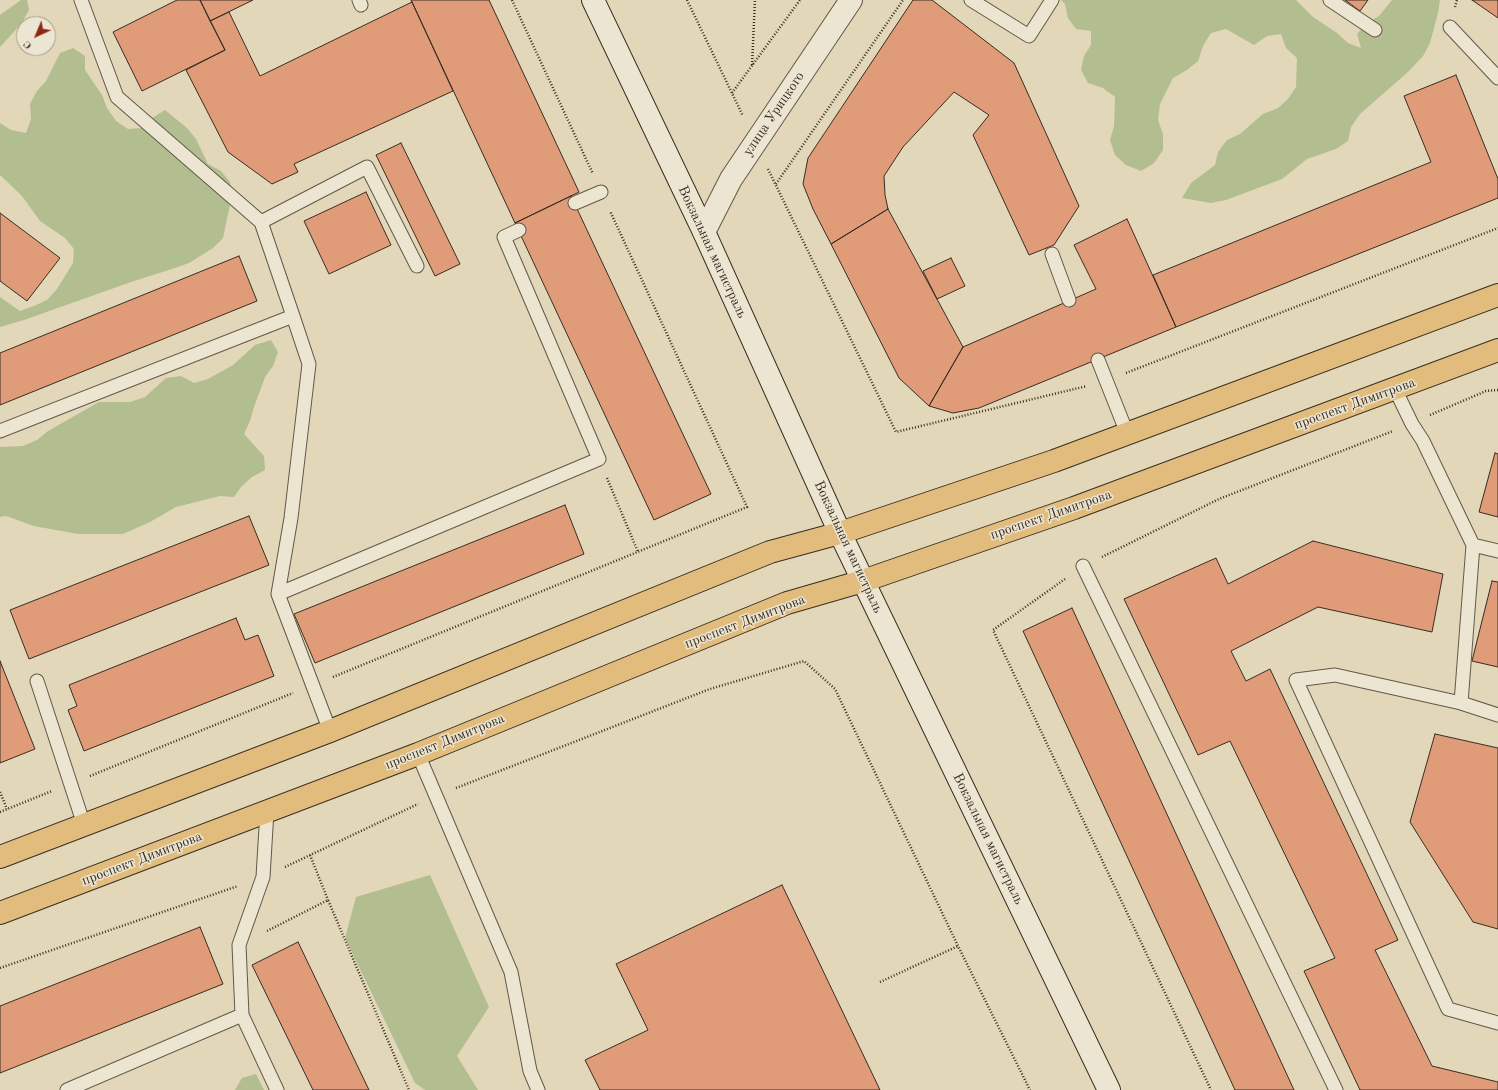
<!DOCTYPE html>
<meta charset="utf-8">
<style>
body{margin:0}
#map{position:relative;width:1498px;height:1090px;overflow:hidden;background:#e2d7b8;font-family:"Old Standard TT",serif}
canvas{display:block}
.north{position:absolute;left:16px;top:16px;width:40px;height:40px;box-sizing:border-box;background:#ece5d1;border:1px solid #a49b8b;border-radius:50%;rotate:224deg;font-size:11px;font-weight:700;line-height:16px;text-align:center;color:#382d22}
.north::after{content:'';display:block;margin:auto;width:14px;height:18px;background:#8f2418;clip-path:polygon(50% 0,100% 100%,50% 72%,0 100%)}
</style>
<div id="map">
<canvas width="1498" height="1090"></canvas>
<div class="north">С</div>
</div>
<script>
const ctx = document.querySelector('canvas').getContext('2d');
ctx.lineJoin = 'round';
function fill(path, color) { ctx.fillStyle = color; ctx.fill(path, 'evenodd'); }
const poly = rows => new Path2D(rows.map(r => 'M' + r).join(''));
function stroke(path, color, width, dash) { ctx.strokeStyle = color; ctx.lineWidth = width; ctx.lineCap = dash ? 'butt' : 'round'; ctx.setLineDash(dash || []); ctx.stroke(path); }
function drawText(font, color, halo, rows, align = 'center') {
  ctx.font = font + ' "Old Standard TT",serif'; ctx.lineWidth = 3; ctx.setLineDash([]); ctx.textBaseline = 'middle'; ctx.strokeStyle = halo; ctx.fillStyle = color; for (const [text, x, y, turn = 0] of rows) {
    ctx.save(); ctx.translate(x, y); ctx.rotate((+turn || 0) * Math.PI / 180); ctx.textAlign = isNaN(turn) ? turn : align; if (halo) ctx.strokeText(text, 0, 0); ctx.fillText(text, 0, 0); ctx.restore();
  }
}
fill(poly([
 [21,0,27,0,29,10,22,23,0,47,0,15],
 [1061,0,1296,0,1313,17,1337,33,1348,43,1361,48,1357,34,1367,23,1379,16,1392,0,1440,0,1438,13,1430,43,1423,56,1408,72,1360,114,1351,127,1348,141,1336,149,1307,159,1282,179,1226,200,1211,203,1182,198,1191,183,1215,165,1218,152,1227,140,1240,134,1263,114,1278,108,1288,99,1296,87,1297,58,1286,48,1281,34,1267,36,1254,45,1226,29,1211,33,1203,46,1198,61,1187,70,1173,78,1160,104,1158,120,1163,134,1163,150,1154,163,1141,171,1126,165,1115,155,1110,140,1114,126,1115,97,1103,88,1088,83,1081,70,1084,56,1091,45,1091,31,1076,29,1068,18,1065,4],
 [73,48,85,56,85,70,102,95,107,108,116,121,128,129,142,128,152,118,165,110,187,128,196,139,208,164,221,171,230,182,232,195,223,238,213,248,189,263,175,268,131,282,24,320,0,327,0,297,20,311,34,306,47,300,57,289,73,263,74,249,65,238,40,221,22,196,0,175,0,123,11,130,26,133,31,119,30,104,37,91,46,81,60,53],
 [271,340,278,352,273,366,265,377,254,407,250,421,244,434,264,456,265,470,252,477,241,487,234,497,220,496,176,507,150,522,123,534,78,534,34,526,6,516,0,517,0,447,23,446,37,440,48,431,99,402,130,402,145,397,166,378,181,376,194,383,208,379,233,365,255,345],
 [430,875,489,1007,457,1056,478,1090,425,1090,415,1083,345,938,356,897],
 [256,1074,264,1090,235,1090,242,1078]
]), '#b2be8f');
const building = poly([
 [177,0,200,0,225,50,142,91,113,32,177,0],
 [200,0,253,0,210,21,200,0],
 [411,0,489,0,579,192,515,223,411,0],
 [913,0,932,0,1014,63,1079,206,1054,245,1029,255,973,135,989,115,954,92,903,147,884,176,885,195,888,209,831,244,813,209,803,184,808,158,913,0],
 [1345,0,1368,0,1360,11,1345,0],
 [1472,0,1498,0,1498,18,1472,0],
 [412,2,453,91,294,164,298,172,272,184,228,152,186,70,225,50,210,21,229,12,260,76,412,2],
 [1456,75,1498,179,1498,198,1176,327,1153,275,1431,162,1404,96,1456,75],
 [401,143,460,264,435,276,376,155,401,143],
 [366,192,391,245,329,274,304,221,366,192],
 [571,196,711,494,654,520,515,223,571,196],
 [888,209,963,347,929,406,899,378,831,244,888,209],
 [0,213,60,258,27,301,0,281,0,213],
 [1127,219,1176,327,979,408,953,413,929,406,963,347,1096,289,1074,245,1127,219],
 [239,256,257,301,0,405,0,353,239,256],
 [951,258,965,286,937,299,923,271,951,258],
 [1495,453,1498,454,1498,517,1479,512,1495,453],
 [565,505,584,554,315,663,294,614,565,505],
 [249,516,269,565,29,659,10,610,249,516],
 [1313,541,1443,574,1432,632,1318,607,1231,651,1246,681,1270,669,1398,940,1375,950,1432,1066,1498,1082,1498,1090,1360,1090,1304,971,1335,958,1230,741,1198,755,1124,599,1216,558,1228,584,1313,541],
 [1492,581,1498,582,1498,667,1472,661,1492,581],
 [1072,608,1294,1090,1235,1090,1023,631,1072,608],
 [236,618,245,640,258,635,274,676,84,751,68,710,77,706,69,685,236,618],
 [0,661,35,749,0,763,0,661],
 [1435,734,1498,748,1498,929,1473,922,1410,822,1435,734],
 [782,885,880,1090,600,1090,585,1060,648,1030,616,964,782,885],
 [200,927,223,984,0,1073,0,1006,200,927],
 [298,942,369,1090,313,1090,252,965,298,942]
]);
fill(building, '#e09b78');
stroke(building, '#382d22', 1);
const service = poly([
 [81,0,117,97,261,222,293,316,309,364,291,518,278,594,330,731],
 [359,0,361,5],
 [971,0,1029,36,1052,0],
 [1330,0,1375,30],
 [1450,27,1498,78],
 [575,203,601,192],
 [261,222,367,167,417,266],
 [1052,254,1069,300],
 [1098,360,1127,433],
 [1395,389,1412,424,1423,441,1473,545,1461,703,1335,675,1296,680,1448,1009,1498,1023],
 [0,431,293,316],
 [1473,545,1498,551],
 [1083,566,1336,1090],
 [278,594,599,459,504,237,519,230],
 [37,681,84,825],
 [1461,703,1498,715],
 [418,754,511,972,530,1071,538,1090],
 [267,811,263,877,239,945,242,1015,277,1090],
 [67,1090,242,1015]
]);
const minor = poly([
 [704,232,731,179,851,0]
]);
const secondary = poly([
 [593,0,704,232,840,533,1109,1090]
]);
const primary = poly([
 [0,857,330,731,770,552,840,533,1054,461,1498,295],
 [0,913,418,754,787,603,863,581,1074,508,1498,350]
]);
stroke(service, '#625848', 15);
stroke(minor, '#625848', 24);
stroke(secondary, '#382d22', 24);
stroke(primary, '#382d22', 24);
stroke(poly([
 [512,0,593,174],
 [687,0,743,116],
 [1455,7,1457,0],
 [752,65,755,0],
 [732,93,800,0],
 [768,169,896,432,1087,386],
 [776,184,903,0],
 [1126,373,1498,228],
 [1430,415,1486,391,1498,390],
 [607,478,638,552],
 [1102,557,1219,499,1393,431],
 [1065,579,993,630,1211,1090],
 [333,677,747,507,610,211],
 [90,776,293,693],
 [456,788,710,689,804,661,835,689,958,946,1030,1090],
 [0,792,7,809],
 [0,812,52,791],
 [310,855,328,900],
 [285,867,418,804],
 [267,931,328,900,409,1090],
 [0,968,238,886],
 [880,982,958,946]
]), '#382d22', 2.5, [1, 2]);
stroke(service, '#ece5d1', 13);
stroke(minor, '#ece5d1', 22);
stroke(secondary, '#ece5d1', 22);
stroke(primary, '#e1bc7c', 22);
drawText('14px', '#382d22', '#ece5d1', [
 ["улица Урицкого",774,114,-56],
 ["Вокзальная магистраль",712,252,65],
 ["проспект Димитрова",1355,404,-20],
 ["проспект Димитрова",1051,515,-19],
 ["Вокзальная магистраль",848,547,65],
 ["проспект Димитрова",745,622,-21],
 ["проспект Димитрова",445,742,-22],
 ["Вокзальная магистраль",988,839,64],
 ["проспект Димитрова",142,859,-21]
]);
</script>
